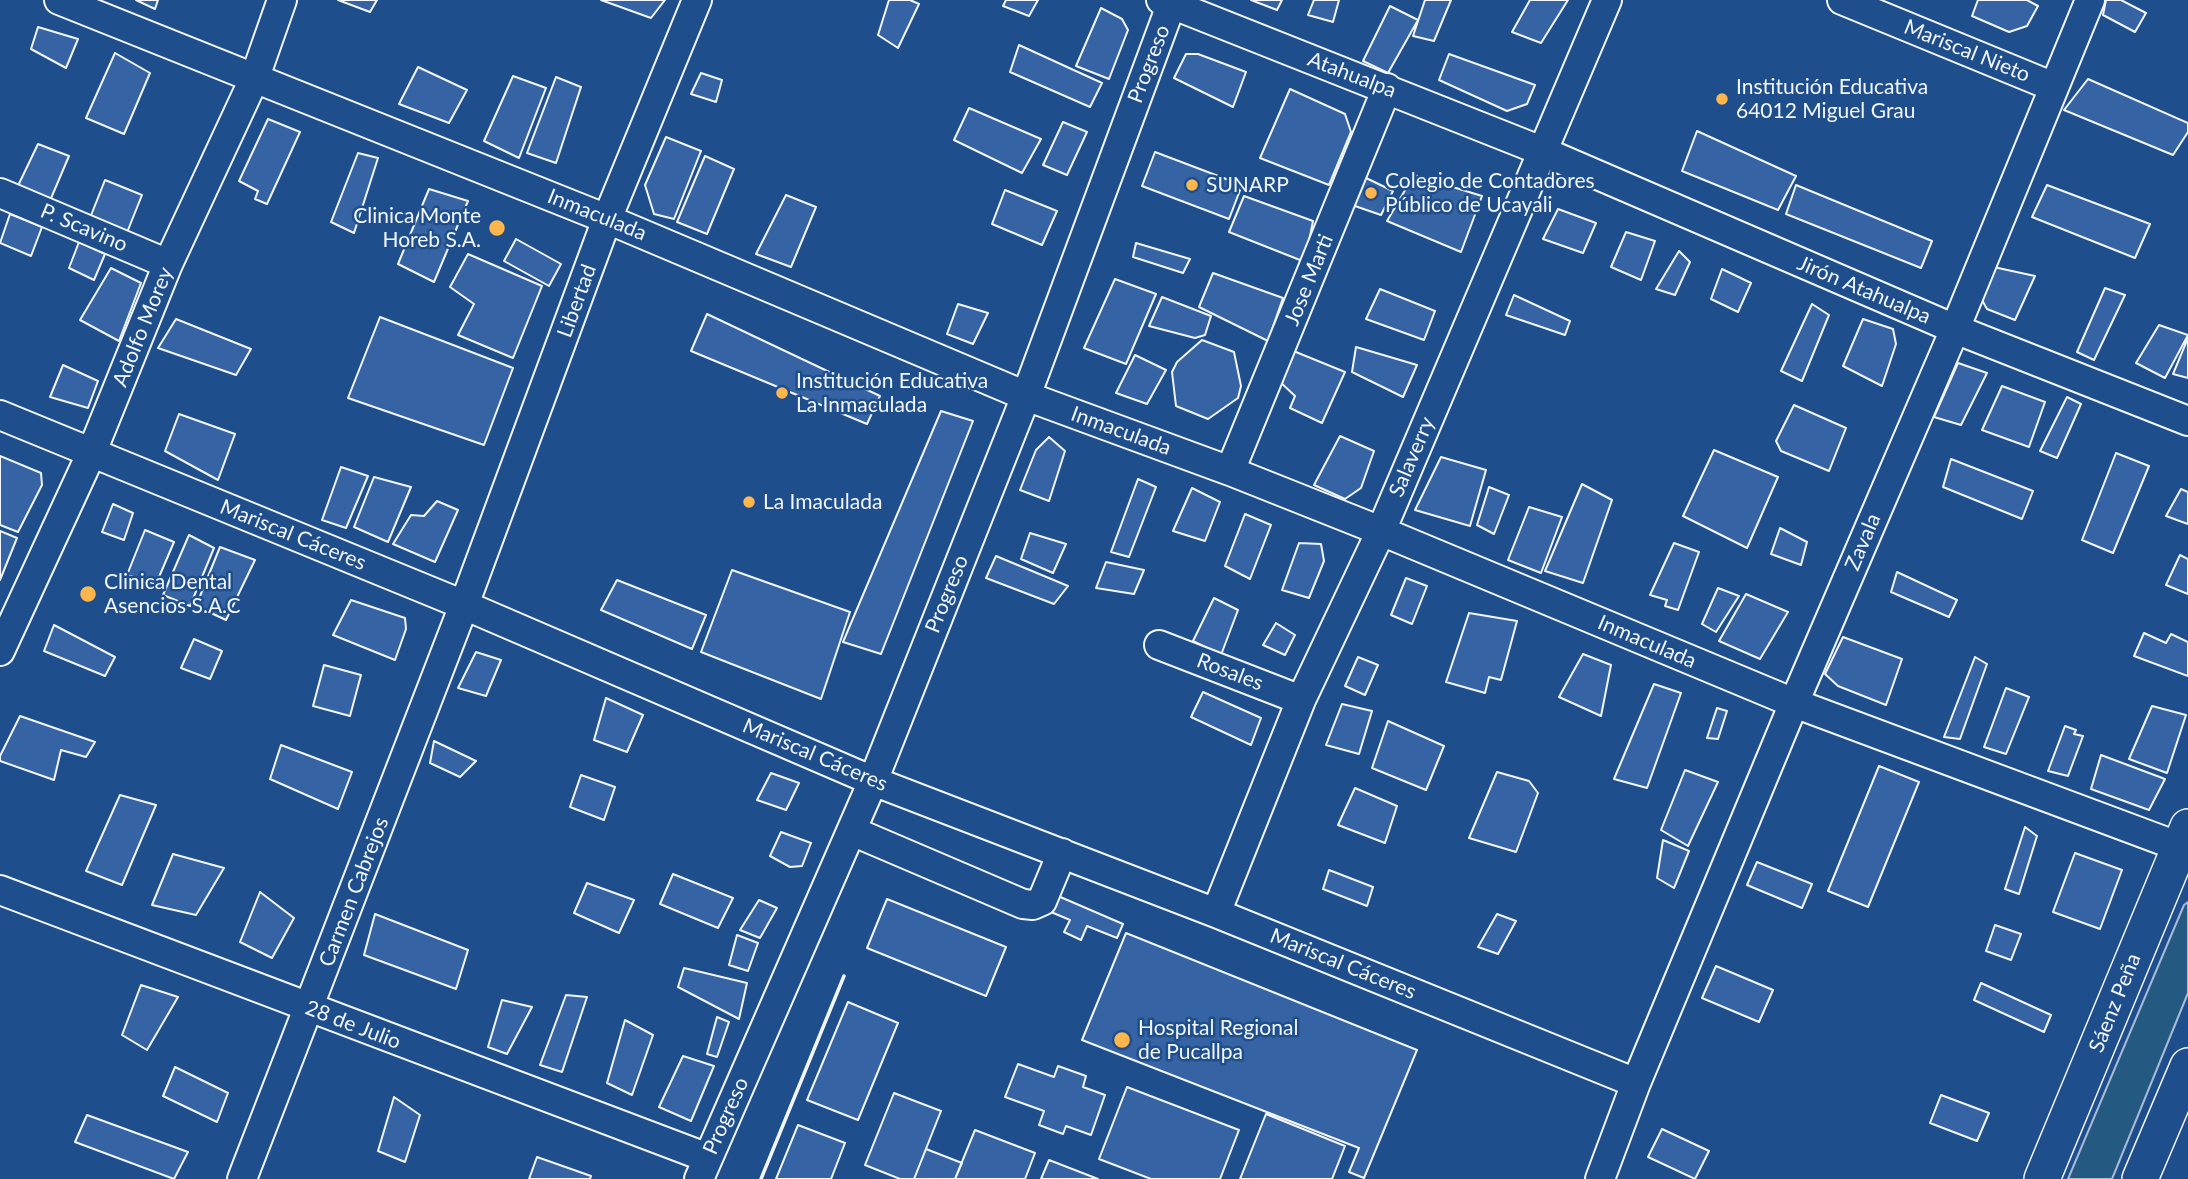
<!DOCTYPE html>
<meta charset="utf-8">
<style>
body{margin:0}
canvas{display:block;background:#1f4e8c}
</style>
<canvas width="2188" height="1179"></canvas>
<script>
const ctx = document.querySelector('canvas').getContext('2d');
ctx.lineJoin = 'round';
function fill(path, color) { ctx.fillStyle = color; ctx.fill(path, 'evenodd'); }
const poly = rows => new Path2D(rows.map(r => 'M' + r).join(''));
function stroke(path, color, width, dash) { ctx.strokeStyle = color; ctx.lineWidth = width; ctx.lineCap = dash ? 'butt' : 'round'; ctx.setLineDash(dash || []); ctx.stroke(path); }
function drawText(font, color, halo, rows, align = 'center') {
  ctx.font = font + ' Lato,sans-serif'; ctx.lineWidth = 5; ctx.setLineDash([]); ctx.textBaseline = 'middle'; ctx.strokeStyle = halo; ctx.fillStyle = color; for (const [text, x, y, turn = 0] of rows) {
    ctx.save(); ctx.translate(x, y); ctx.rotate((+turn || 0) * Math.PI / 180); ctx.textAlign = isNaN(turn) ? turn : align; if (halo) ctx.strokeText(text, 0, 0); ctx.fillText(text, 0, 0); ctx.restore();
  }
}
const green = poly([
 [2188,902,2188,993,2112,1179,2068,1179,2184,905,2188,902]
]);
fill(green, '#245a82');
stroke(green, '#a8bbd7', 2);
const building = poly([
 [136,0,158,0,155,9,136,0],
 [338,0,377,0,370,12,338,0],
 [601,0,665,0,651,18,601,0],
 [889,0,910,0,919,4,898,48,878,35,889,0],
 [1006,0,1038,0,1029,16,1003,6,1006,0],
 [1251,0,1282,0,1277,10,1251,0],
 [1314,0,1339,0,1333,22,1308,15,1314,0],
 [1425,0,1451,0,1434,41,1413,36,1425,0],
 [1530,0,1568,0,1541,43,1512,32,1530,0],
 [1978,0,2027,0,2038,6,2027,26,2009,32,1972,16,1978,0],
 [2106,0,2121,0,2146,13,2135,32,2103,15,2106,0],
 [1390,6,1418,20,1388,73,1363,61,1390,6],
 [1101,8,1122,19,1128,30,1109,79,1076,66,1101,8],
 [38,27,78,39,66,68,31,49,38,27],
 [1019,45,1102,83,1090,107,1010,72,1019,45],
 [115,53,150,73,124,134,86,118,115,53],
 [1186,54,1198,54,1246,72,1233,107,1174,78,1186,54],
 [1449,54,1535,85,1527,104,1507,111,1439,80,1449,54],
 [418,67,467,90,449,123,399,104,418,67],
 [701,73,722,80,716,102,691,94,701,73],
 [513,76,546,88,519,158,484,141,513,76],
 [556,77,581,87,556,163,527,153,556,77],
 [2088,79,2188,123,2188,132,2173,155,2064,110,2088,79],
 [1290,89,1345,114,1351,132,1329,185,1260,158,1290,89],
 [969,108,1041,139,1022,173,954,140,969,108],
 [268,119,300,132,267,204,255,199,258,191,239,181,268,119],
 [1063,122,1087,132,1067,175,1043,165,1063,122],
 [1697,131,1796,176,1778,210,1682,171,1697,131],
 [666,137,701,151,674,219,654,214,645,185,666,137],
 [38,144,69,156,49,203,15,192,38,144],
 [1155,152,1242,185,1229,219,1142,186,1155,152],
 [358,153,378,158,354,233,331,222,358,153],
 [705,156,734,169,707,234,677,222,705,156],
 [1414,175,1482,196,1461,252,1387,221,1414,175],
 [1362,176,1393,191,1381,215,1352,205,1362,176],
 [105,180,142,195,124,240,88,223,105,180],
 [1796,185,1932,241,1921,268,1786,214,1796,185],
 [2047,185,2150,224,2135,258,2032,217,2047,185],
 [429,189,468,201,434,282,398,264,429,189],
 [1005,190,1057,211,1042,245,992,224,1005,190],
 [786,195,816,207,791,267,756,254,786,195],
 [1244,196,1313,221,1305,262,1229,232,1244,196],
 [1558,209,1596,223,1583,253,1543,239,1558,209],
 [10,214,42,227,31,256,0,243,10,214],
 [1626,232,1655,241,1641,280,1611,267,1626,232],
 [516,239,561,264,549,286,504,261,516,239],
 [79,242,105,254,94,280,69,268,79,242],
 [1136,243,1190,259,1183,273,1133,257,1136,243],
 [1679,251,1690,262,1675,295,1656,289,1679,251],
 [468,254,542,286,513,358,458,335,474,304,450,287,468,254],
 [1989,266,2035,276,2015,320,1987,309,1982,300,1989,266],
 [111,268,141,283,119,341,80,320,111,268],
 [1722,269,1751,283,1738,312,1711,299,1722,269],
 [1213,273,1283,298,1268,341,1199,307,1213,273],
 [1115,279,1156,294,1126,364,1084,348,1115,279],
 [2105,288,2125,295,2094,360,2077,352,2105,288],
 [1380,289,1435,311,1424,340,1366,319,1380,289],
 [1514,295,1570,321,1565,335,1506,315,1514,295],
 [1162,297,1211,316,1205,335,1195,338,1149,326,1162,297],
 [958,304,988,313,973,344,947,334,958,304],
 [1812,304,1829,315,1802,381,1781,371,1812,304],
 [707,314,880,396,867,424,691,351,707,314],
 [380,317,513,368,484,445,348,398,380,317],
 [176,319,251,349,236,375,158,348,176,319],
 [1863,319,1893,329,1896,344,1882,386,1843,366,1863,319],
 [2159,325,2188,335,2165,378,2136,363,2159,325],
 [2188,338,2188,378,2173,374,2188,338],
 [1202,340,1234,352,1241,386,1238,398,1208,419,1176,406,1172,372,1177,362,1202,340],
 [1356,347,1417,365,1403,397,1352,372,1356,347],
 [1291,350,1345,372,1322,423,1290,408,1295,396,1278,380,1291,350],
 [1135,355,1166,370,1147,404,1116,393,1135,355],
 [1958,363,1987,373,1961,425,1934,417,1958,363],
 [63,365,98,381,88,408,50,397,63,365],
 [2002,386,2045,402,2029,447,1982,430,2002,386],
 [2067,397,2081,404,2057,458,2040,451,2067,397],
 [1794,405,1846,428,1829,471,1781,451,1776,441,1794,405],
 [941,411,973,421,881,654,843,642,941,411],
 [179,414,235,434,218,480,165,451,179,414],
 [1340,436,1374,451,1361,488,1345,499,1314,485,1340,436],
 [1049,437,1065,451,1049,501,1020,490,1036,450,1049,437],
 [1714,450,1778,477,1747,548,1683,516,1714,450],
 [2116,453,2149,466,2113,553,2082,540,2116,453],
 [0,456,41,473,42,485,18,532,0,525,0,456],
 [1441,457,1486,470,1470,526,1415,510,1441,457],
 [1951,459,2033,491,2022,519,1943,487,1951,459],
 [341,467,368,476,346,528,322,520,341,467],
 [374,477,411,487,388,542,354,527,374,477],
 [1138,479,1156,487,1129,557,1111,552,1138,479],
 [1582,484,1612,500,1583,583,1545,571,1582,484],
 [1489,487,1509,495,1494,534,1477,525,1489,487],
 [1192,488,1220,502,1205,541,1173,531,1192,488],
 [2181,489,2188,492,2188,524,2166,516,2181,489],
 [437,501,458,510,435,562,393,544,411,515,424,516,437,501],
 [113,504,133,513,124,540,102,532,113,504],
 [1529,507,1562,517,1541,573,1508,560,1529,507],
 [1245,514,1271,525,1250,579,1225,566,1245,514],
 [1780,528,1807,542,1801,565,1771,554,1780,528],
 [145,530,174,542,156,584,127,575,145,530],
 [0,531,17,538,0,580,0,531],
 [1030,533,1066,544,1053,573,1021,559,1030,533],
 [189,535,214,548,190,606,163,595,189,535],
 [1299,543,1321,544,1324,561,1309,598,1282,590,1299,543],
 [1674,543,1699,552,1678,610,1665,606,1667,600,1650,595,1674,543],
 [220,547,255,560,226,620,196,606,220,547],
 [2180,555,2188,559,2188,594,2166,585,2180,555],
 [996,556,1068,586,1054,604,986,578,996,556],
 [1106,562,1144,570,1134,594,1096,588,1106,562],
 [732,570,850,612,821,699,701,652,732,570],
 [1897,572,1957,600,1949,617,1891,592,1897,572],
 [1406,578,1427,586,1412,624,1391,615,1406,578],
 [617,580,706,615,692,649,601,610,617,580],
 [1718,588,1739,596,1716,632,1702,624,1718,588],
 [1746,594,1788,612,1760,659,1719,641,1746,594],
 [1214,598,1238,610,1221,655,1193,641,1214,598],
 [351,600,405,618,406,629,395,660,333,635,351,600],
 [1469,613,1517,621,1501,680,1489,677,1485,693,1446,682,1469,613],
 [1276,623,1295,635,1285,655,1263,645,1276,623],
 [54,625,115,657,105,676,44,651,54,625],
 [2144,633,2166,643,2171,634,2188,642,2188,676,2134,656,2144,633],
 [1843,637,1902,659,1886,705,1838,686,1825,674,1843,637],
 [194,639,222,651,210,679,181,668,194,639],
 [476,652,501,660,486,696,458,688,476,652],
 [1583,654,1611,665,1601,716,1559,697,1583,654],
 [1358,657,1378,665,1365,695,1345,686,1358,657],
 [1975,657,1987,664,1960,739,1944,737,1975,657],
 [324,665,361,675,350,716,313,706,324,665],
 [1654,684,1681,693,1647,788,1614,779,1654,684],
 [2006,688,2029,697,2006,754,1984,747,2006,688],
 [1203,692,1261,718,1251,745,1191,717,1203,692],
 [606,698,643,715,627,752,594,740,606,698],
 [1342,704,1372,711,1359,754,1326,745,1342,704],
 [2152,706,2186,715,2167,773,2129,759,2152,706],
 [1717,708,1727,711,1718,739,1707,738,1717,708],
 [20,716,95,742,86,757,61,750,54,780,0,761,0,756,20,716],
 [1388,721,1444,746,1426,790,1372,768,1388,721],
 [2065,726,2076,730,2074,734,2083,736,2068,776,2048,771,2065,726],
 [434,741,476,761,460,777,430,763,434,741],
 [281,745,352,772,338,809,270,779,281,745],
 [2101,755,2165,779,2149,810,2091,789,2101,755],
 [1879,766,1919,782,1868,907,1828,891,1879,766],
 [1685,770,1718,782,1688,846,1661,830,1685,770],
 [1497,772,1529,781,1538,793,1516,852,1469,838,1497,772],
 [771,773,799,783,786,810,757,800,771,773],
 [581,775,615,787,604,820,570,807,581,775],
 [1355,788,1397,806,1385,843,1338,825,1355,788],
 [120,795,156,805,122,885,86,871,120,795],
 [2025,827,2037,836,2019,894,2005,889,2025,827],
 [781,832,811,843,802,866,790,867,770,856,781,832],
 [1663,840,1689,851,1674,888,1657,878,1663,840],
 [2075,853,2122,870,2100,929,2053,912,2075,853],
 [173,854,224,868,196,915,152,905,173,854],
 [1757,862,1812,884,1802,908,1747,885,1757,862],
 [1329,870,1373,887,1367,906,1323,889,1329,870],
 [673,874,733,898,718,928,660,904,673,874],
 [587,883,634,900,619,933,574,913,587,883],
 [260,892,294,918,272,958,240,942,260,892],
 [1058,896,1123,924,1117,938,1087,926,1081,940,1064,932,1070,920,1051,912,1058,896],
 [887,899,1006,947,986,996,867,948,887,899],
 [759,900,777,908,760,938,740,930,759,900],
 [375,914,468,950,456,989,364,955,375,914],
 [1497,914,1516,921,1498,954,1478,947,1497,914],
 [1995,925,2021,934,2011,960,1986,951,1995,925],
 [1126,933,1417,1050,1364,1178,1349,1172,1359,1148,1082,1040,1126,933],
 [737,935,758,943,748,971,729,965,737,935],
 [1716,966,1773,990,1759,1022,1702,998,1716,966],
 [684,968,747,983,739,1019,678,987,684,968],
 [1981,983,2051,1015,2044,1032,1974,1000,1981,983],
 [141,985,178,997,147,1050,122,1035,141,985],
 [566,995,587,997,562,1072,540,1065,566,995],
 [502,1000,532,1007,507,1054,488,1047,502,1000],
 [848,1002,898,1023,858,1120,807,1100,848,1002],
 [717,1017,729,1022,717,1057,707,1054,717,1017],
 [625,1020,653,1035,632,1095,607,1083,625,1020],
 [683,1056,714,1066,691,1121,659,1107,683,1056],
 [1018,1064,1054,1077,1058,1066,1086,1076,1083,1087,1105,1095,1091,1135,1066,1126,1063,1134,1039,1125,1044,1111,1005,1097,1018,1064],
 [175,1067,228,1093,217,1122,163,1096,175,1067],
 [1127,1087,1239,1130,1220,1179,1151,1179,1099,1159,1127,1087],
 [894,1093,941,1111,914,1179,900,1179,865,1165,894,1093],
 [1941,1095,1989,1113,1977,1141,1930,1123,1941,1095],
 [394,1097,420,1115,405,1162,378,1151,394,1097],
 [1266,1114,1345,1146,1332,1179,1240,1179,1266,1114],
 [87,1115,188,1152,174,1179,75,1142,87,1115],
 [798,1125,845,1143,831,1179,776,1179,798,1125],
 [1662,1129,1709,1151,1695,1179,1648,1157,1662,1129],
 [975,1130,1035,1153,1025,1179,955,1179,975,1130],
 [926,1149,962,1163,955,1179,914,1179,926,1149],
 [537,1157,591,1176,590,1179,529,1179,537,1157],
 [1049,1160,1098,1179,1041,1179,1049,1160]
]);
fill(building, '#3563a3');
stroke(building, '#f2f6ff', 2);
const minor = poly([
 [59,0,607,219,1026,396,1230,471,1381,531,1794,703,2188,850],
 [1161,0,1542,151,1955,329,2188,421],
 [1842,0,2054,87],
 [0,193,168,264],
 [0,415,464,605,873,781,1216,913,1636,1083],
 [1230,471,1387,88],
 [1159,645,1301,700],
 [0,651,91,454,168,264,255,77,282,0],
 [852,831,1023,904,1033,905,1042,901,1062,853],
 [0,890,708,1158],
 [1216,913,1301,700,1381,531,1607,0],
 [242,1179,464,605,607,219,697,0],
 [699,1179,873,781,1026,396,1173,0],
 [1600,1179,1636,1083,1794,703,1955,329,2090,0]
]);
const major = poly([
 [2042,1179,2188,827],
 [2140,1179,2188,1066]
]);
stroke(minor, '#f2f6ff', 32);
stroke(major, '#f2f6ff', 38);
stroke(minor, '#1f4e8c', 28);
stroke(major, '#1f4e8c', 35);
stroke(poly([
 [761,1179,844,976]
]), '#f2f6ff', 3.5);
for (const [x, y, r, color] of [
 [1722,99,7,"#ffb74d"],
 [1192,185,7,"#ffb74d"],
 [1371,193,7,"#ffb74d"],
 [497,228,9,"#ffb74d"],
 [782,393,7,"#ffb74d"],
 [749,502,7,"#ffb74d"],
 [88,594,9,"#ffb74d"],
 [1122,1040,9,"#ffb74d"]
]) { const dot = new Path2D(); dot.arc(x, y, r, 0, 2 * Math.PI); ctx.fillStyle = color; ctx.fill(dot); stroke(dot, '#1f4e8c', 2.5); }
drawText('21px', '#f2f6ff', '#1f4e8c', [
 ["Mariscal Nieto",1967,51,22],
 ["Progreso",1149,64,-69],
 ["Atahualpa",1352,75,21],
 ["Inmaculada",597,215,22],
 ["P. Scavino",84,228,23],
 ["Jose Marti",1309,280,-68],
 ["Jirón Atahualpa",1864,290,23],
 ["Libertad",577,301,-70],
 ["Adolfo Morey",143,327,-68],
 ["Inmaculada",1121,431,20],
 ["Salaverry",1412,457,-67],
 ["Mariscal Cáceres",293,535,22],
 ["Zavala",1863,542,-67],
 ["Progreso",947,594,-68],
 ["Inmaculada",1647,642,23],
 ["Rosales",1230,672,21],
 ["Mariscal Cáceres",815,755,23],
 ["Carmen Cabrejos",354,892,-69],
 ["Mariscal Cáceres",1343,964,22],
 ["Sáenz Peña",2115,1003,-68],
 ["28 de Julio",353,1025,21],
 ["Progreso",726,1116,-66]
]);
drawText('21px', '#f2f6ff', '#1f4e8c', [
 ["Institución Educativa",1736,87],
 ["64012 Miguel Grau",1736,111],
 ["Colegio de Contadores",1385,181],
 ["Público de Ucayali",1385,205],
 ["SUNARP",1206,185],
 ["Clinica Monte",481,216,"right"],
 ["Horeb S.A.",481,240,"right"],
 ["Institución Educativa",796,381],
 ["La Inmaculada",796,405],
 ["La Imaculada",763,502],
 ["Clinica Dental",104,582],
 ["Asencios S.A.C",104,606],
 ["Hospital Regional",1138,1028],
 ["de Pucallpa",1138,1052]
], 'left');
</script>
